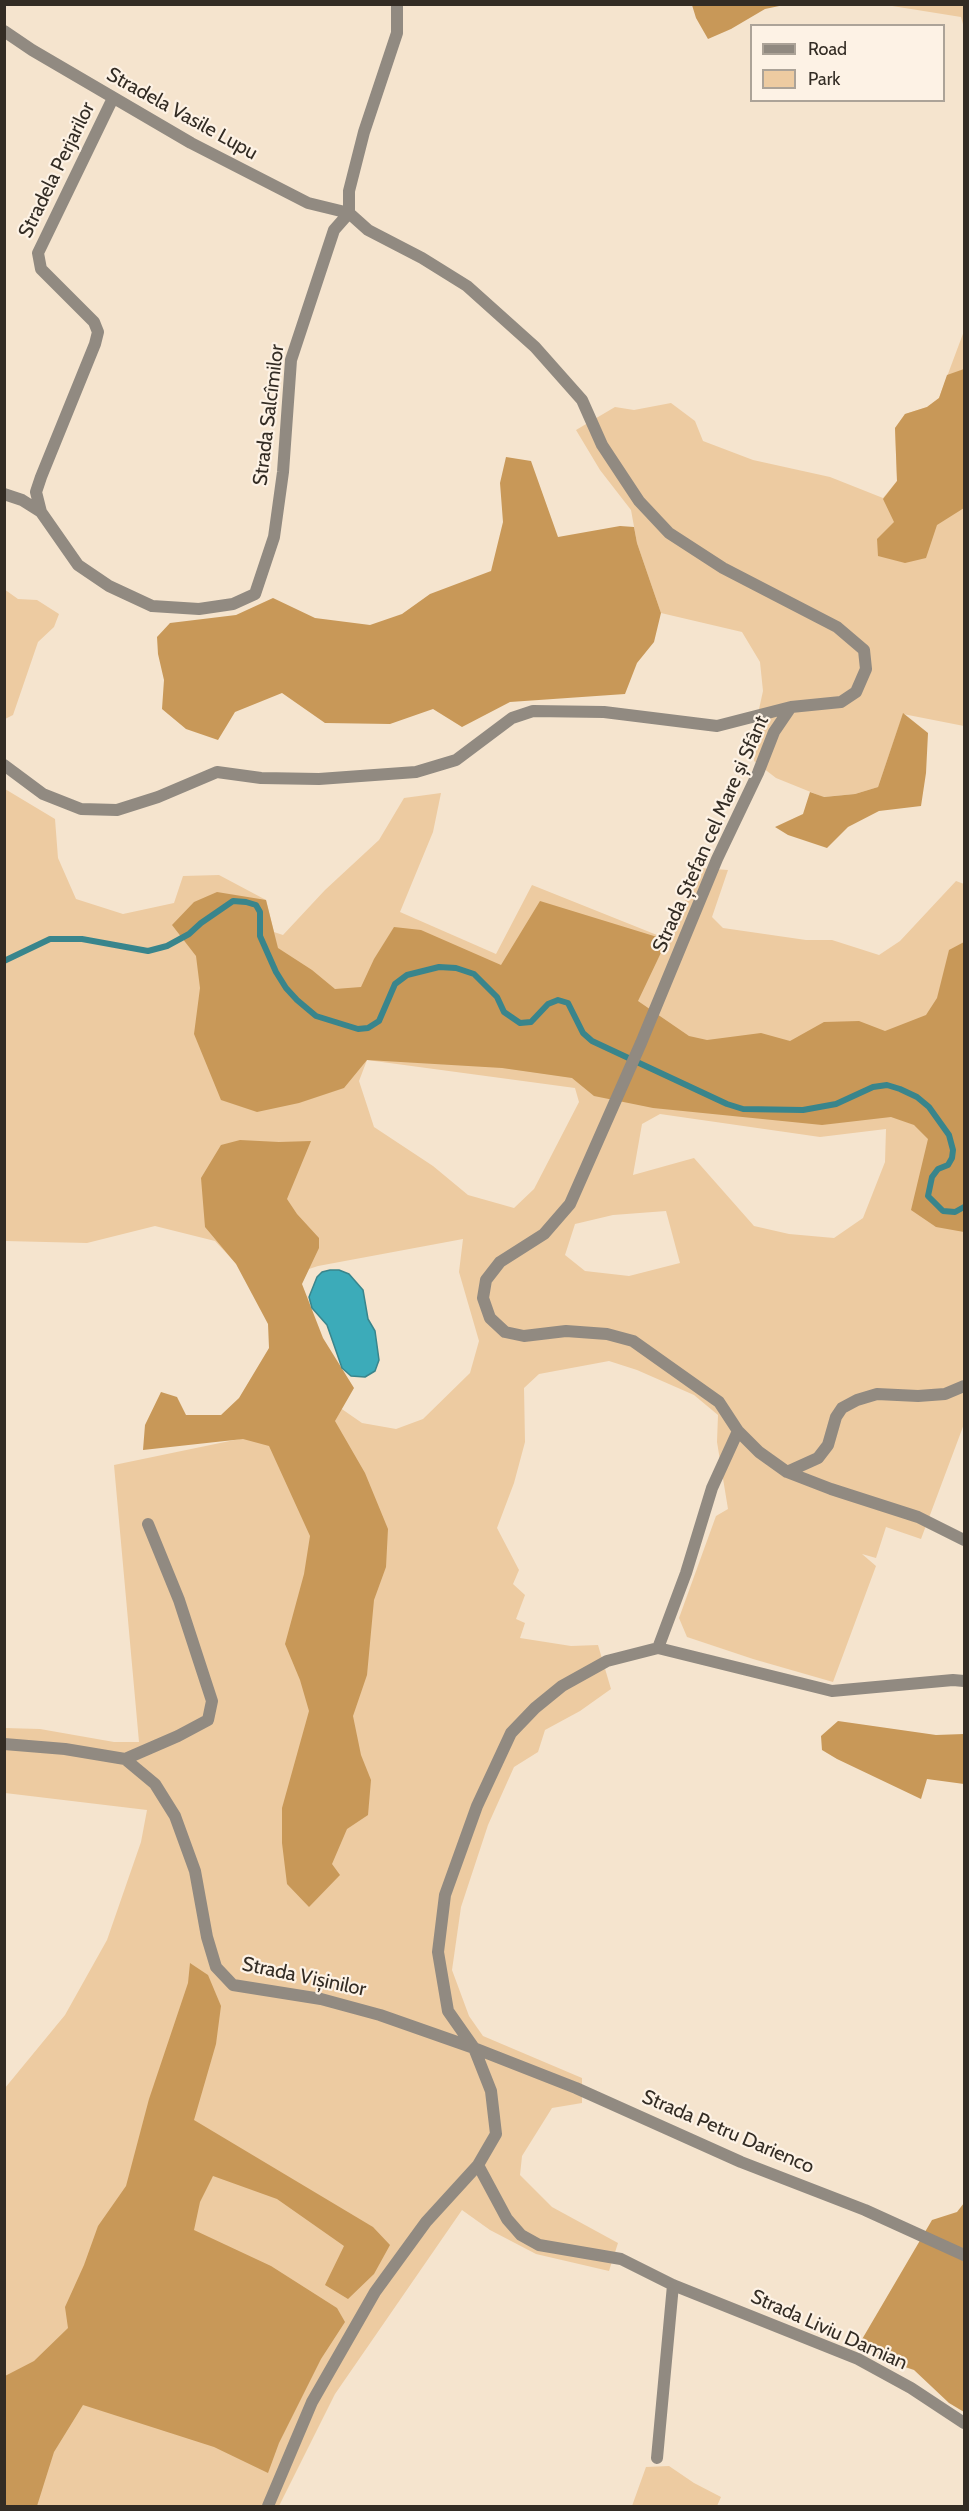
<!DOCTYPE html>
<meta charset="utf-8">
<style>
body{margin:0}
#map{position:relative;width:969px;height:2511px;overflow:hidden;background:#f5e4ce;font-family:Cabin,sans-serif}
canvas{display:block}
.frame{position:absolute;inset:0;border:6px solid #332c24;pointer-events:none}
.legend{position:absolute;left:750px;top:24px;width:195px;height:78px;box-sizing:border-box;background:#fdf2e5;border:2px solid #aca398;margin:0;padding:8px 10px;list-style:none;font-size:18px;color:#332c24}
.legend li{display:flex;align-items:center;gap:12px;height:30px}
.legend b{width:30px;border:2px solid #aca398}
</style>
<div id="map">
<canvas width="969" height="2511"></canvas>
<div class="frame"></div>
<ul class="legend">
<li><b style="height:8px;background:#918a81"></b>Road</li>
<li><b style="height:16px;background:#edcba1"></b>Park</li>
</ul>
</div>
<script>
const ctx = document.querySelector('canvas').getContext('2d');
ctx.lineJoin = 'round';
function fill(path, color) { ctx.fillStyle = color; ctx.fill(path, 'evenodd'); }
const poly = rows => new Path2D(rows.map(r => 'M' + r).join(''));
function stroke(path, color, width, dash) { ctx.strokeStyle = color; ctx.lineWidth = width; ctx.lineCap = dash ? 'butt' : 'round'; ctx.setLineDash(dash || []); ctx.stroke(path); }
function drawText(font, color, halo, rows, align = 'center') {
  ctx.font = font + ' Cabin,sans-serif'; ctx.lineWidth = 4.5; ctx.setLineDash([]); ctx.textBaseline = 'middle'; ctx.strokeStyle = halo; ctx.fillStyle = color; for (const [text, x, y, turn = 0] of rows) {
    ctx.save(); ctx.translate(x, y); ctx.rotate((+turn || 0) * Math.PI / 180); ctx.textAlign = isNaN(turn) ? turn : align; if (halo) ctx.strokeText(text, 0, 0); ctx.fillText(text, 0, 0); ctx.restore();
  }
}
fill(poly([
 [886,5,964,5,964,28,961,17],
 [964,331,964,726,903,714,878,787,855,794,823,797,776,778,754,761,754,732,763,691,760,662,742,632,661,613,637,543,631,510,600,470,576,430,615,407,634,410,671,403,695,421,703,441,753,460,830,477,883,498,897,481,895,428,905,414,927,407,939,398],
 [4,589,18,599,37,600,59,614,54,627,38,642,13,715,5,719],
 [5,789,55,819,58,858,76,899,123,914,174,903,183,876,219,875,266,900,274,932,283,935,325,890,379,840,404,798,441,793,433,832,400,912,496,954,532,885,667,939,701,868,728,870,712,917,723,928,806,940,832,940,879,955,900,941,956,881,964,884,964,1424,921,1539,886,1527,876,1558,862,1554,876,1566,833,1682,753,1659,687,1637,679,1618,716,1516,728,1509,717,1442,718,1415,694,1395,637,1370,609,1361,539,1374,524,1388,525,1442,514,1483,497,1528,519,1570,513,1584,525,1595,516,1619,525,1623,520,1638,571,1646,598,1645,611,1689,580,1711,545,1730,538,1752,514,1767,488,1825,461,1907,452,1970,469,2016,483,2036,582,2078,582,2103,552,2108,522,2156,520,2175,552,2207,618,2243,609,2271,536,2254,490,2230,462,2210,335,2394,279,2506,5,2506,5,2088,65,2015,107,1940,141,1842,147,1810,5,1793,5,1728,40,1729,114,1742,139,1742,114,1465,273,1432,284,1333,258,1287,215,1241,155,1226,87,1243,5,1241],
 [367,1060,575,1088,579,1102,534,1189,514,1208,468,1195,433,1166,374,1127,359,1081],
 [660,1114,820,1137,886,1129,885,1162,863,1218,834,1238,789,1234,754,1226,694,1158,633,1175,642,1124],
 [666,1211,680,1263,629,1276,585,1271,565,1255,575,1224,613,1215],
 [463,1239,459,1272,479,1341,470,1373,423,1419,396,1429,362,1423,336,1405,291,1275,318,1266],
 [669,2466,694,2483,721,2497,717,2506,632,2506,646,2467]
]), '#edcba1');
fill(poly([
 [692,5,692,4,784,5,765,9,731,29,708,39,696,18],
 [964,369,964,508,937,525,926,558,905,563,878,556,877,539,894,522,883,499,897,481,895,428,905,414,927,407,939,398,947,375],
 [506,457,531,461,558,537,620,526,634,527,637,543,661,613,654,642,637,663,625,694,510,702,462,727,433,709,390,724,325,723,282,693,235,712,218,740,186,729,162,709,164,680,158,654,157,637,170,623,236,615,273,598,315,618,370,625,402,614,430,594,491,571,503,522,500,483],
 [903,713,928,733,926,773,921,806,879,811,848,827,827,848,788,835,775,827,803,814,810,792,824,797,855,794,878,787],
 [217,892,266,900,278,948,312,970,335,989,361,987,374,959,394,927,421,930,501,965,540,901,667,940,638,1001,689,1036,707,1040,761,1033,790,1041,824,1022,859,1021,885,1031,926,1015,937,998,949,950,964,942,964,1232,936,1227,911,1210,928,1139,914,1125,891,1117,822,1125,653,1108,594,1096,572,1078,502,1068,367,1060,344,1088,299,1103,257,1112,221,1100,194,1034,200,988,196,956,172,925,194,902],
 [240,1140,279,1142,311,1141,287,1199,297,1214,319,1238,319,1248,302,1284,323,1338,354,1388,335,1421,365,1473,388,1529,386,1567,374,1600,367,1675,353,1716,361,1755,371,1780,368,1815,347,1829,332,1864,340,1875,309,1907,287,1884,282,1843,282,1808,309,1711,300,1680,285,1644,304,1574,310,1536,269,1446,243,1439,143,1450,145,1425,161,1392,177,1397,186,1415,221,1415,239,1398,269,1348,268,1324,236,1264,205,1227,201,1178,221,1145],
 [838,1721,936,1735,964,1734,964,1784,927,1779,921,1799,837,1759,822,1750,821,1736],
 [190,1963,208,1975,221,2006,216,2044,194,2120,373,2227,390,2245,374,2274,348,2299,325,2285,344,2246,277,2199,213,2176,200,2202,194,2230,271,2266,337,2308,345,2322,321,2359,279,2443,268,2473,214,2447,83,2405,54,2452,37,2506,5,2506,5,2376,34,2361,68,2328,65,2307,84,2265,98,2226,126,2186,149,2099,188,1983],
 [964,2203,964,2412,949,2403,914,2370,878,2358,861,2341,932,2220,957,2212]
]), '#c89858');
const water = poly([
 [330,1270,339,1270,349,1274,363,1290,368,1319,375,1331,379,1360,375,1371,365,1377,351,1376,342,1368,327,1325,312,1308,309,1297,317,1277,322,1272,330,1270]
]);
fill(water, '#3cabb9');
stroke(water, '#39858c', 1.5);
stroke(poly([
 [4,961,50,939,82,939,148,951,167,946,189,934,201,923,233,901,246,902,256,905,260,912,260,936,276,972,286,988,297,1000,316,1016,345,1025,358,1029,368,1028,379,1021,395,984,407,975,439,967,456,968,474,974,497,997,504,1012,520,1023,531,1022,548,1004,558,1000,568,1003,583,1033,592,1041,727,1104,743,1109,803,1110,836,1104,873,1087,887,1085,900,1089,917,1097,929,1107,949,1135,953,1150,952,1158,948,1165,938,1169,932,1177,928,1196,943,1211,955,1212,964,1207]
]), '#39858c', 6);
stroke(poly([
 [397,4,397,33,364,132,349,191,349,213,368,230,422,258,467,286,535,347,582,400,602,445,639,501,669,533,723,568,837,627,864,650,866,669,856,692,841,702,791,707,774,732,758,773,717,859,641,1043,570,1204,544,1234,500,1262,486,1280,483,1298,490,1318,505,1332,524,1336,566,1331,607,1334,633,1341,719,1402,738,1431,759,1452,787,1472,831,1489,918,1517,964,1540],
 [4,31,32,50,191,143,308,203,349,213],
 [4,494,22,500,41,512,78,565,109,586,152,606,199,609,233,604,255,594,274,537,283,472,291,360,334,230,349,213],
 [41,512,36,492,41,477,95,344,98,332,94,322,41,269,38,253,113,98],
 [4,765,43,794,81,809,117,810,158,797,217,772,261,778,319,779,416,772,456,760,512,718,533,711,604,712,717,726,791,707],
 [787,1472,818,1458,828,1445,836,1417,842,1408,857,1400,877,1394,918,1396,945,1394,964,1386],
 [658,1648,686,1573,712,1488,738,1431],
 [4,1744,65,1749,125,1759,155,1784,175,1816,195,1871,207,1937,216,1967,233,1985,321,1999,380,2015,474,2048,576,2088,741,2162,865,2210,964,2255],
 [125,1759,178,1736,208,1720,212,1701,179,1600,148,1524],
 [478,2165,507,2219,521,2235,539,2245,621,2259,673,2285,858,2359,911,2388,964,2423],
 [657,2458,673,2285],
 [268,2506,312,2402,375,2292,426,2222,478,2165,496,2134,491,2091,474,2048,448,2011,438,1952,445,1895,477,1806,511,1733,535,1708,562,1686,607,1661,658,1648,832,1691,953,1680,964,1681]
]), '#918a81', 12);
drawText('20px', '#332c24', '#fdf2e5', [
 ["Stradela Vasile Lupu",182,114,29],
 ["Stradela Perjarilor",57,170,-64],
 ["Strada Salcîmilor",269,415,-83],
 ["Strada Ștefan cel Mare și Sfânt",711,834,-66],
 ["Strada Vișinilor",304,1977,12],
 ["Strada Petru Darienco",728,2132,23],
 ["Strada Liviu Damian",829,2330,24]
]);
</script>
